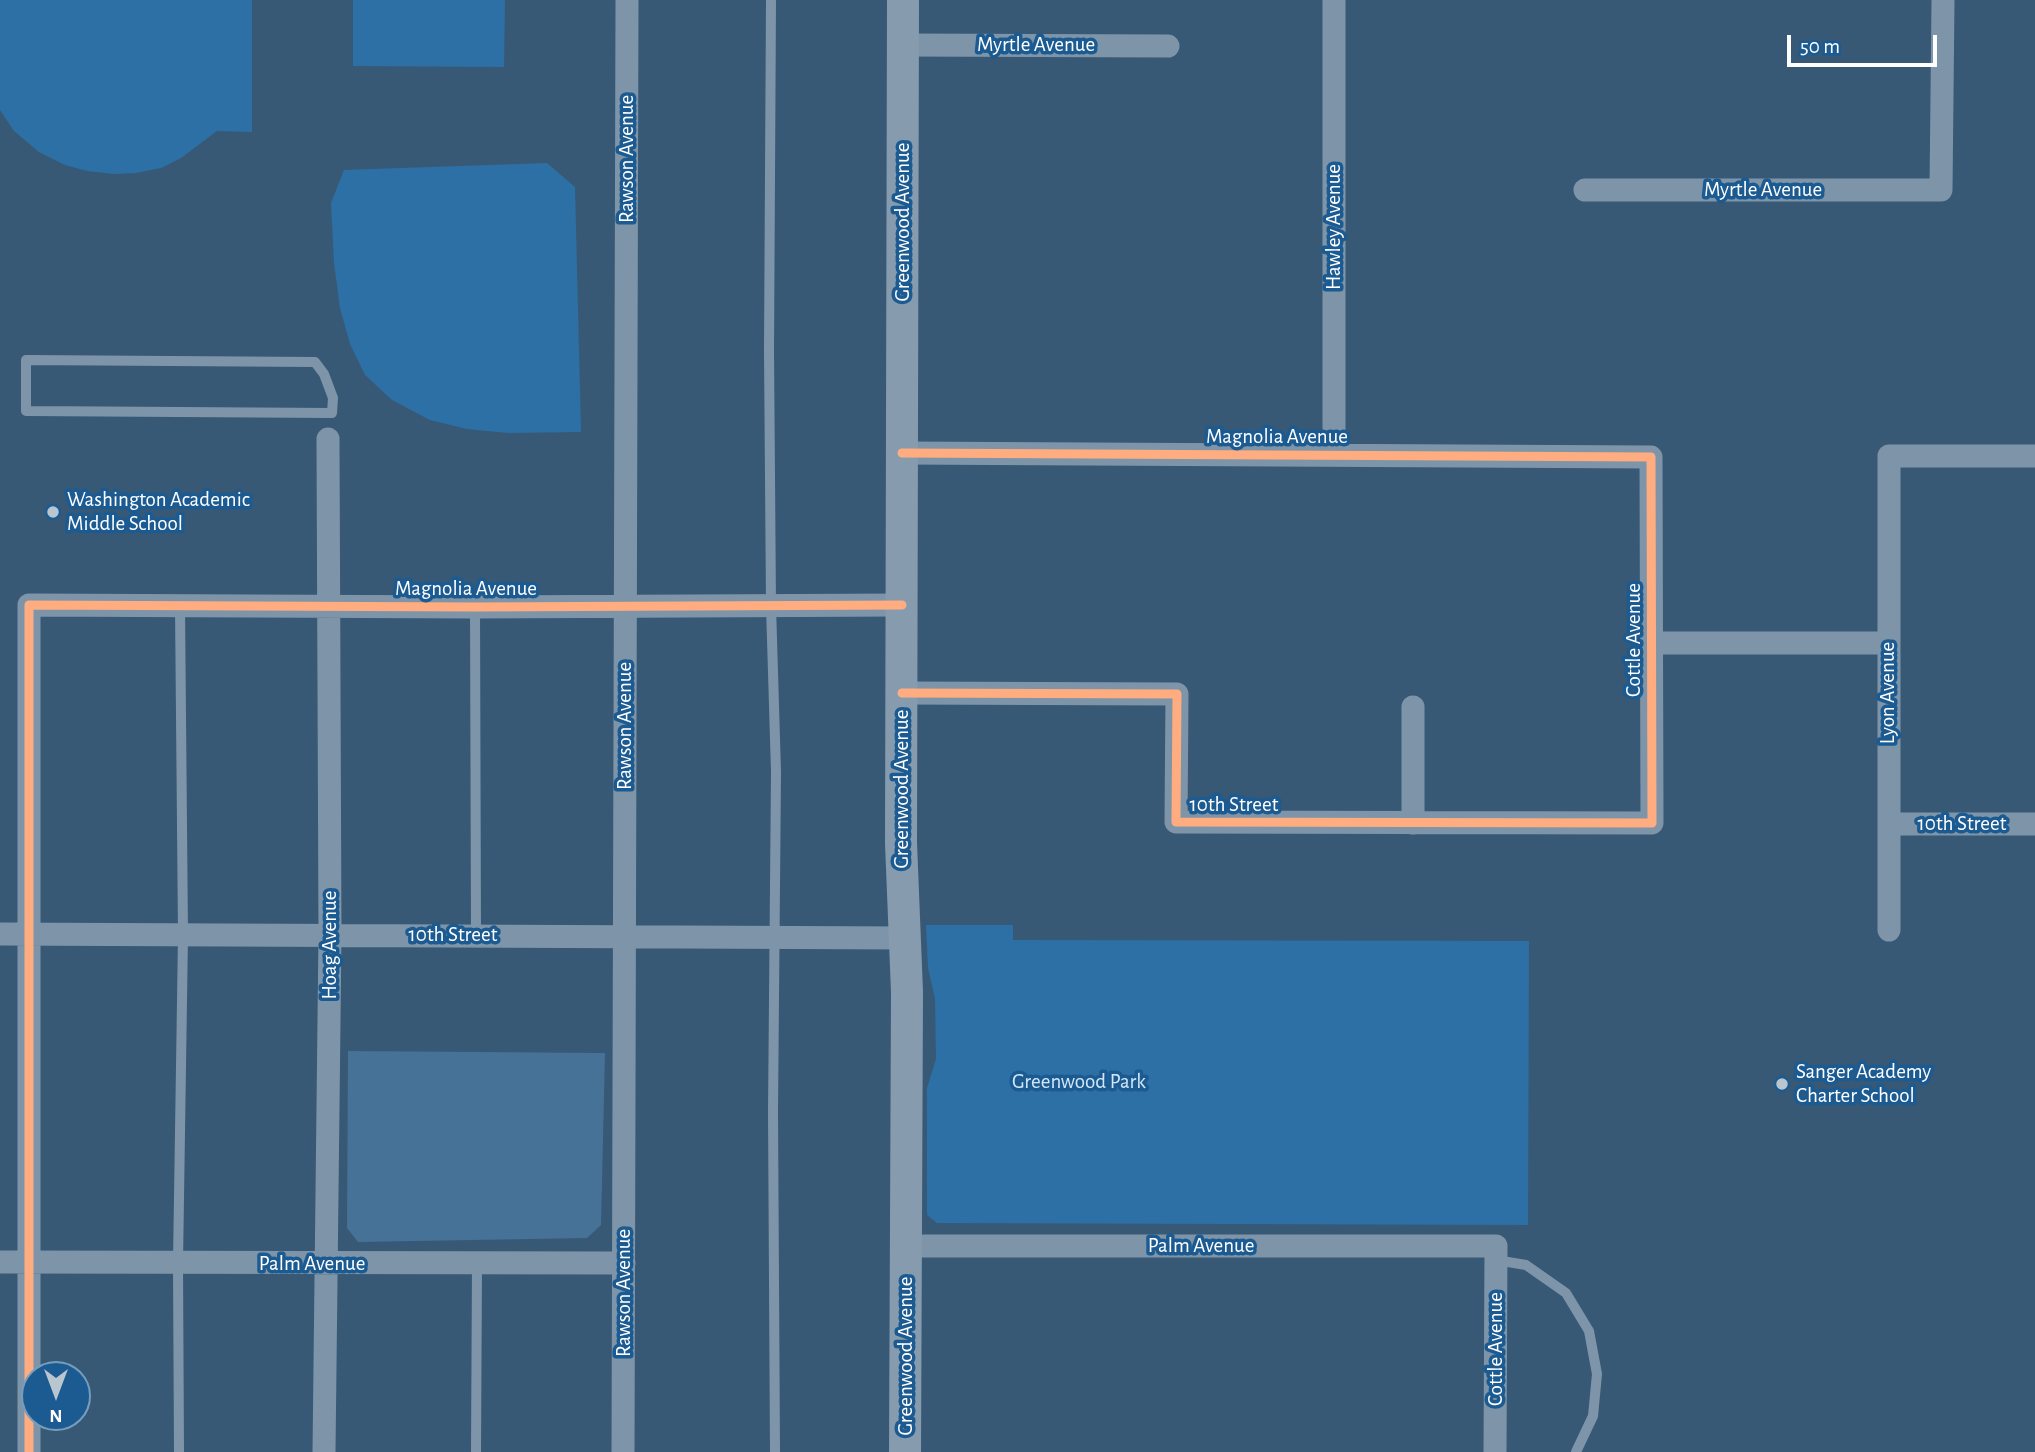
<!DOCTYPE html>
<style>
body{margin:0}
#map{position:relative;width:2035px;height:1452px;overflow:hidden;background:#375976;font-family:"Alegreya Sans",sans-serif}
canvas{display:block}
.north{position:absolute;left:21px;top:1361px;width:70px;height:70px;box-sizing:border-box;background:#1c5b91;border:2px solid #779dbd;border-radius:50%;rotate:180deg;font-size:19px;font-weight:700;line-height:28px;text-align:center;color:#fff}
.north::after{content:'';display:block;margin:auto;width:24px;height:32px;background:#b9c5cf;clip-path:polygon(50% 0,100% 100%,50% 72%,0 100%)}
.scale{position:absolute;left:1787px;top:35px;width:150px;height:32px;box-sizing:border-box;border:4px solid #fff;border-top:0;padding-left:9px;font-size:21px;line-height:24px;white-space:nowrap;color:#fff;-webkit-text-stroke:5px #1c5b91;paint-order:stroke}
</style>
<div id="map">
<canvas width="2035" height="1452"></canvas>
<div class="north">N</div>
<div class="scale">50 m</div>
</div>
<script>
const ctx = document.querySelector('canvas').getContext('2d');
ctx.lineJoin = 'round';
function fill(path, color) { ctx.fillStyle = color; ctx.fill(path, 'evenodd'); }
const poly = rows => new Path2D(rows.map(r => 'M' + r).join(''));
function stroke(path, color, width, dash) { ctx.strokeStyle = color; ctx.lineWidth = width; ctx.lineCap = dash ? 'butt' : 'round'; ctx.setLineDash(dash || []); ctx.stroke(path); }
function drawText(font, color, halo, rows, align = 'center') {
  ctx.font = font + ' "Alegreya Sans",sans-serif'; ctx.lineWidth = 7; ctx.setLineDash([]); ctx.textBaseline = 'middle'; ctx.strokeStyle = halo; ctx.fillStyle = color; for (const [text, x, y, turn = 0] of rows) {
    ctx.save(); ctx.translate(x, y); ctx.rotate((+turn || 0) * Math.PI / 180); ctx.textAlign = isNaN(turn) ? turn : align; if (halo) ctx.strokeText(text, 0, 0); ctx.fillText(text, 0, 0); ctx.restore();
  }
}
fill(poly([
 [0,0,252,0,252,132,217,131,181,158,161,168,136,173,114,174,87,171,65,165,39,152,14,131,0,110],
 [353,0,505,0,504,67,353,66],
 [547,163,575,187,581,432,508,433,467,429,430,420,392,400,365,375,350,344,340,308,334,263,331,203,344,170],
 [926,925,1013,925,1013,940,1529,941,1528,1225,937,1223,927,1215,927,1088,936,1059,935,999,928,968]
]), '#2d70a6');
fill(poly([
 [348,1051,605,1053,601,1225,587,1238,358,1242,347,1228]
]), '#467297');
stroke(poly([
 [771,0,769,350,771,606,776,772,773,1111,775,1452],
 [26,360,315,362,324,374,333,398,332,413,26,411,26,360],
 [475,607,476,936],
 [1496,1260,1526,1265,1566,1293,1589,1331,1597,1374,1593,1416,1576,1452],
 [179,1452,178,1263,183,935,180,606],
 [476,1452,477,1263]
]), '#7e95a9', 10);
stroke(poly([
 [1334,0,1334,455],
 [903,45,1168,46],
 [1585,190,1941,190,1943,0],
 [902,453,1651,457,1652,823,1176,822,1177,694,902,693],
 [1652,643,1888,643],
 [1413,707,1413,823],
 [1889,824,2035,824],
 [1889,930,1889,456,2035,456],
 [0,934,905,938],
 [906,1246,1496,1246,1495,1452],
 [0,1262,624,1263],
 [29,1452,29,605,475,607,902,605],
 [324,1452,330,934,328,439],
 [623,1452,627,0]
]), '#7e95a9', 23);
stroke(poly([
 [903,0,901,843,907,992,905,1452]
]), '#869cae', 32);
stroke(poly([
 [902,453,1651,457,1652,823,1176,822,1177,694,902,693],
 [29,1452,29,605,475,607,902,605]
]), '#ffac80', 9);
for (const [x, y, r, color] of [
 [53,512,7,"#b9c5cf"],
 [1782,1084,7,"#b9c5cf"]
]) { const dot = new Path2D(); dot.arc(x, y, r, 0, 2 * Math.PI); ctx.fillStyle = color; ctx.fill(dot); stroke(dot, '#1c5b91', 2.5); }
drawText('21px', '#fff', '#1c5b91', [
 ["Myrtle Avenue",1036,45],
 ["Rawson Avenue",627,159,-90],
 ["Myrtle Avenue",1763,190],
 ["Greenwood Avenue",903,222,-90],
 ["Hawley Avenue",1334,227,-90],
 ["Magnolia Avenue",1277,437],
 ["Magnolia Avenue",466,589],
 ["Cottle Avenue",1634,640,-90],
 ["Lyon Avenue",1888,693,-90],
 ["Rawson Avenue",625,726,-90],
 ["Greenwood Avenue",902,789,-90],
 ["10th Street",1234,805],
 ["10th Street",1962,824],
 ["10th Street",453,935],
 ["Hoag Avenue",330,945,-90],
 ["Palm Avenue",1201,1246],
 ["Palm Avenue",312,1264],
 ["Rawson Avenue",624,1293,-90],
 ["Cottle Avenue",1496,1349,-90],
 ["Greenwood Avenue",906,1356,-90]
]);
drawText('21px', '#fff', '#1c5b91', [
 ["Washington Academic",67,500],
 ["Middle School",67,524],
 ["Sanger Academy",1796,1072],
 ["Charter School",1796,1096]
], 'left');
drawText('21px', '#d2e8fa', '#1c5b91', [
 ["Greenwood Park",1079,1082]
]);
</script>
